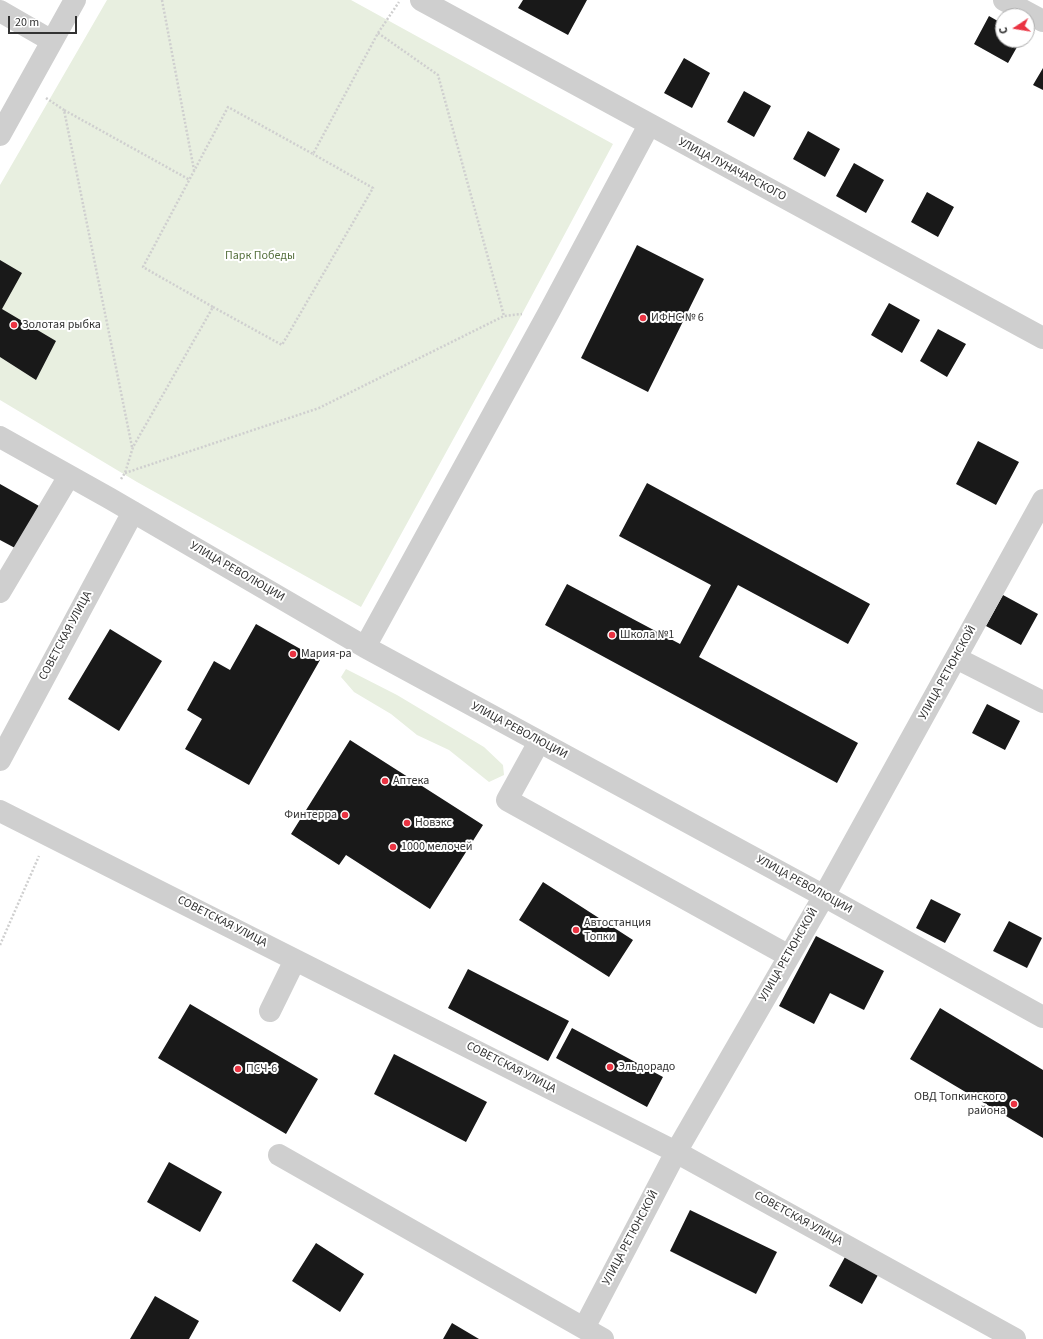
<!DOCTYPE html>
<meta charset="utf-8">
<style>
body{margin:0}
#map{position:relative;width:1043px;height:1339px;overflow:hidden;background:#fff;font-family:"Source Sans 3",sans-serif}
canvas{display:block}
.north{position:absolute;left:995px;top:8px;width:40px;height:40px;box-sizing:border-box;background:#fff;border:1px solid #adadad;border-radius:50%;rotate:258deg;font-size:11px;font-weight:700;line-height:16px;text-align:center;color:#323232}
.north::after{content:'';display:block;margin:auto;width:14px;height:18px;background:#ea3342;clip-path:polygon(50% 0,100% 100%,50% 72%,0 100%)}
.scale{position:absolute;left:8px;top:16px;width:69px;height:18px;box-sizing:border-box;border:2px solid #323232;border-top:0;padding-left:5px;font-size:12px;line-height:14px;white-space:nowrap;color:#323232;-webkit-text-stroke:3px #fff;paint-order:stroke}
</style>
<div id="map">
<canvas width="1043" height="1339"></canvas>
<div class="north">С</div>
<div class="scale">20 m</div>
</div>
<script>
const ctx = document.querySelector('canvas').getContext('2d');
ctx.lineJoin = 'round';
function fill(path, color) { ctx.fillStyle = color; ctx.fill(path, 'evenodd'); }
const poly = rows => new Path2D(rows.map(r => 'M' + r).join(''));
function stroke(path, color, width, dash) { ctx.strokeStyle = color; ctx.lineWidth = width; ctx.lineCap = dash ? 'butt' : 'round'; ctx.setLineDash(dash || []); ctx.stroke(path); }
function drawText(font, color, halo, rows, align = 'center') {
  ctx.font = font + ' "Source Sans 3",sans-serif'; ctx.lineWidth = 4; ctx.setLineDash([]); ctx.textBaseline = 'middle'; ctx.strokeStyle = halo; ctx.fillStyle = color; for (const [text, x, y, turn = 0] of rows) {
    ctx.save(); ctx.translate(x, y); ctx.rotate((+turn || 0) * Math.PI / 180); ctx.textAlign = isNaN(turn) ? turn : align; if (halo) ctx.strokeText(text, 0, 0); ctx.fillText(text, 0, 0); ctx.restore();
  }
}
fill(poly([
 [107,0,351,0,613,144,515,327,361,607,137,482,0,400,0,185],
 [346,669,397,695,484,747,503,765,504,775,489,782,449,750,417,735,391,714,354,692,341,677]
]), '#e8efe0');
fill(poly([
 [523,0,587,0,568,35,518,8],
 [989,16,1003,24,1003,40,1021,40,1008,63,974,44],
 [684,58,710,73,692,108,664,93],
 [1043,68,1043,90,1033,85],
 [744,91,771,106,754,137,727,122],
 [808,131,840,149,825,177,793,159],
 [854,163,884,180,866,213,836,196],
 [927,192,954,207,938,237,911,222],
 [637,245,704,279,648,392,581,358],
 [0,260,22,273,2,309,56,341,36,380,0,357],
 [889,303,920,320,902,353,871,335],
 [938,329,966,344,947,377,920,361],
 [978,441,1019,462,996,505,956,484],
 [647,483,870,604,848,644,738,585,699,657,858,743,837,783,545,625,567,584,680,644,711,585,619,536],
 [0,484,39,506,15,548,0,540],
 [1003,595,1038,614,1021,645,986,626],
 [256,624,320,660,249,785,185,749,202,719,187,710,214,661,230,670],
 [110,629,162,661,119,731,68,699],
 [987,704,1020,721,1005,750,972,733],
 [350,740,483,825,430,909,346,855,339,865,291,834],
 [543,882,633,940,609,977,519,920],
 [931,899,961,914,945,943,916,928],
 [1009,921,1042,938,1027,968,993,951],
 [816,936,884,971,864,1010,830,993,814,1024,779,1006],
 [468,969,569,1021,548,1061,448,1008],
 [190,1004,318,1079,286,1134,158,1058],
 [940,1008,1043,1070,1043,1138,910,1059],
 [572,1028,663,1077,647,1107,556,1058],
 [394,1054,487,1102,466,1142,374,1094],
 [169,1162,222,1192,200,1232,147,1202],
 [690,1210,777,1252,756,1294,670,1251],
 [316,1243,364,1274,340,1312,292,1281],
 [845,1257,878,1275,862,1304,829,1286],
 [155,1296,199,1321,189,1339,130,1339],
 [452,1323,479,1339,443,1339]
]), '#191919');
stroke(poly([
 [162,0,194,170],
 [378,33,438,75,504,316],
 [46,98,64,110],
 [213,307,282,345,373,188,313,154],
 [132,447,64,110,190,180],
 [125,473,319,408,504,316,522,314],
 [121,479,125,473,133,447,213,307,143,267,228,107,313,154,378,33,399,2],
 [0,945,39,856]
]), '#cfcfcf', 2.5, [2, 2]);
stroke(poly([
 [421,0,1043,338],
 [1004,0,1043,21],
 [0,11,52,41],
 [0,135,75,0],
 [0,437,109,498,365,647,824,896,1043,1017],
 [0,592,69,476],
 [365,647,549,312,649,125],
 [956,658,1043,702],
 [539,742,507,800,789,956],
 [0,760,133,512],
 [0,811,676,1152,1015,1339],
 [270,1011,295,960],
 [279,1155,603,1339],
 [584,1328,676,1152,824,896,1043,500]
]), '#cfcfcf', 22);
for (const [x, y, r, color] of [
 [643,318,4,"#ea3342"],
 [14,325,4,"#ea3342"],
 [612,635,4,"#ea3342"],
 [293,654,4,"#ea3342"],
 [385,781,4,"#ea3342"],
 [345,815,4,"#ea3342"],
 [407,823,4,"#ea3342"],
 [393,847,4,"#ea3342"],
 [576,930,4,"#ea3342"],
 [610,1067,4,"#ea3342"],
 [238,1069,4,"#ea3342"],
 [1014,1104,4,"#ea3342"]
]) { const dot = new Path2D(); dot.arc(x, y, r, 0, 2 * Math.PI); ctx.fillStyle = color; ctx.fill(dot); stroke(dot, '#fff', 1.5); }
drawText('12px', '#323232', '#fff', [
 ["УЛИЦА ЛУНАЧАРСКОГО",732,170,28],
 ["УЛИЦА РЕВОЛЮЦИИ",237,572,30],
 ["СОВЕТСКАЯ УЛИЦА",66,636,-62],
 ["УЛИЦА РЕТЮНСКОЙ",948,673,-61],
 ["УЛИЦА РЕВОЛЮЦИИ",519,731,28],
 ["УЛИЦА РЕВОЛЮЦИИ",804,885,29],
 ["СОВЕТСКАЯ УЛИЦА",222,922,27],
 ["УЛИЦА РЕТЮНСКОЙ",789,955,-60],
 ["СОВЕТСКАЯ УЛИЦА",511,1068,27],
 ["СОВЕТСКАЯ УЛИЦА",798,1219,29],
 ["УЛИЦА РЕТЮНСКОЙ",631,1238,-62]
]);
drawText('12px', '#55703d', '#fff', [
 ["Парк Победы",260,256]
]);
drawText('12px', '#323232', '#fff', [
 ["ИФНС № 6",651,318],
 ["Золотая рыбка",22,325],
 ["Школа №1",620,635],
 ["Мария-ра",301,654],
 ["Аптека",393,781],
 ["Финтерра",337,815,"right"],
 ["Новэкс",415,823],
 ["1000 мелочей",401,847],
 ["Автостанция",584,923],
 ["Топки",584,937],
 ["Эльдорадо",618,1067],
 ["ПСЧ-6",246,1069],
 ["ОВД Топкинского",1006,1097,"right"],
 ["района",1006,1111,"right"]
], 'left');
</script>
